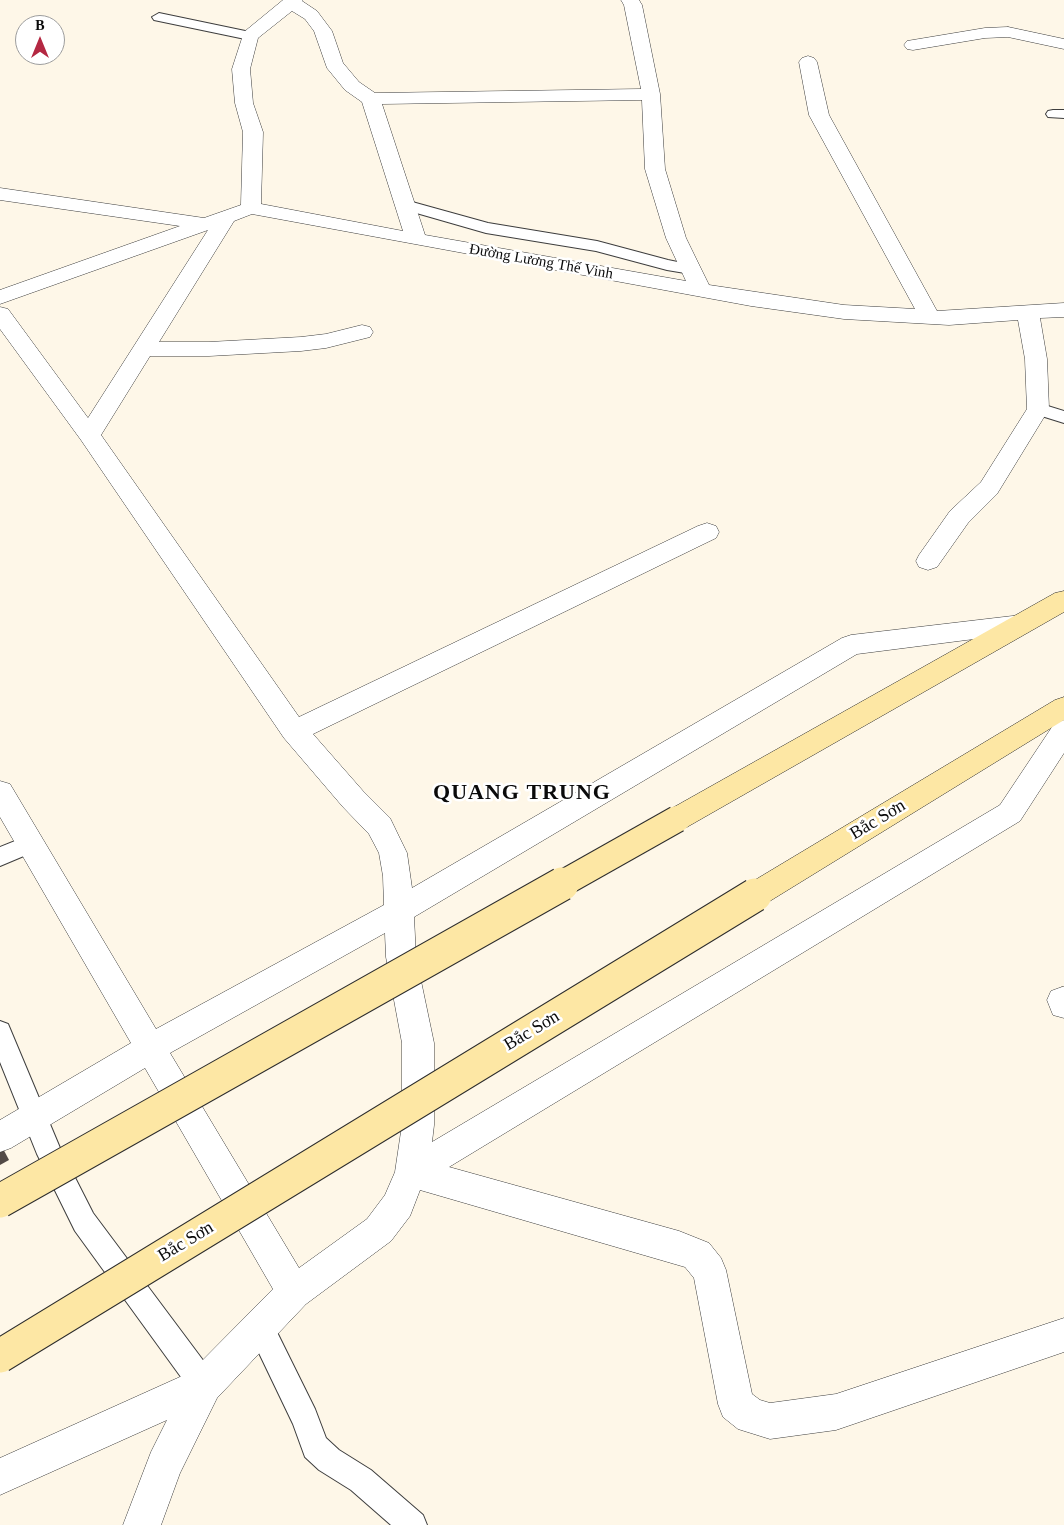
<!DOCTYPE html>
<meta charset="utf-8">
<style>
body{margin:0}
#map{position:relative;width:1064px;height:1525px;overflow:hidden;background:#fef7e8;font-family:Georgia,serif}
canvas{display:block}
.north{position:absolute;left:15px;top:15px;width:50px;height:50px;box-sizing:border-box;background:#fff;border:1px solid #9d9d9d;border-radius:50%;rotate:0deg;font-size:14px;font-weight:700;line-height:20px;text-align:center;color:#0a0a0a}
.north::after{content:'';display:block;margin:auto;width:18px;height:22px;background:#b42842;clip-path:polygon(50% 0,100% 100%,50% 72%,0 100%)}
</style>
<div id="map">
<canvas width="1064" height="1525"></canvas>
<div class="north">B</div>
</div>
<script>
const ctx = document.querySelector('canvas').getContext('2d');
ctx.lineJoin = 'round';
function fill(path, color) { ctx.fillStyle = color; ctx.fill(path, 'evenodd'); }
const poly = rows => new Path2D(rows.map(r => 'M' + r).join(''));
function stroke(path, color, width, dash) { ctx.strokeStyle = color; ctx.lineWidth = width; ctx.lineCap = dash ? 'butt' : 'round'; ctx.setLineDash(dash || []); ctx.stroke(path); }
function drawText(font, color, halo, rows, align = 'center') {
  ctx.font = font + ' Georgia,serif'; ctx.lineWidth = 5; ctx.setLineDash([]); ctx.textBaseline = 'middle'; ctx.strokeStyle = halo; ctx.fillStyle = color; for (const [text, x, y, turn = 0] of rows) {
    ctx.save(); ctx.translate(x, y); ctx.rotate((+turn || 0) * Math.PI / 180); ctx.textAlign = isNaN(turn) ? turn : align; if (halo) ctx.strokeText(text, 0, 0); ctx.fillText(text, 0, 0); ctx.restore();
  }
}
fill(poly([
 [0,1143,9,1160,0,1165]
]), '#524a47');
const lane = poly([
 [159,13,250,32,257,36,250,40,154,20,152,17,159,13],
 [1053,110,1064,110,1064,118,1048,117,1046,114,1048,111,1053,110],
 [405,200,488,223,597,241,668,260,697,266,699,269,697,272,691,274,667,270,596,251,486,233,399,208,397,205,399,202,405,200],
 [1038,403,1064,411,1064,423,1032,413,1029,409,1032,405,1038,403],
 [30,835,38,838,41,844,38,850,0,866,0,847,30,835],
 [0,1021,8,1024,60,1148,93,1213,214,1375,218,1385,214,1395,204,1399,194,1395,75,1231,37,1154,0,1062,0,1021],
 [260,1315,270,1318,315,1409,326,1438,339,1450,371,1470,423,1515,427,1525,391,1525,351,1490,319,1470,305,1457,293,1424,247,1328,250,1318,260,1315]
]);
const street = poly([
 [283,0,303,0,302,1,317,11,332,31,343,63,359,82,375,93,641,89,624,5,621,0,639,0,642,5,660,94,665,169,686,238,709,285,844,305,915,309,809,115,799,62,802,58,808,56,814,58,817,62,829,115,937,311,1064,303,1064,317,1040,318,1047,359,1049,409,997,494,968,523,937,567,928,570,919,567,916,561,919,555,950,511,981,482,1027,409,1025,359,1018,320,949,325,844,319,751,306,252,214,234,221,159,342,209,342,301,337,326,334,362,325,370,327,373,332,370,337,326,348,301,351,209,356,150,356,101,435,299,717,698,526,707,523,716,526,719,532,716,538,313,734,363,791,390,818,407,853,412,888,842,638,851,635,1021,615,1030,617,1034,624,1030,631,1021,633,857,654,414,917,416,957,434,1043,434,1125,432,1142,1000,805,1054,724,1064,720,1064,753,1020,821,449,1167,679,1231,709,1243,721,1258,726,1270,752,1394,760,1400,770,1403,836,1394,1064,1318,1064,1352,836,1430,770,1439,738,1429,723,1417,718,1404,694,1278,685,1267,420,1190,410,1216,391,1241,306,1304,217,1398,180,1473,161,1525,123,1525,151,1452,167,1420,0,1495,0,1458,191,1372,273,1289,145,1068,11,1148,0,1152,0,1120,131,1043,0,817,0,781,10,784,156,1029,384,905,383,876,379,853,369,834,343,807,284,738,81,440,0,329,0,307,8,309,88,418,208,230,0,304,0,290,180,226,0,200,0,188,204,218,241,205,243,132,235,103,232,69,244,32,283,0],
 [292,11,305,19,314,31,327,68,345,90,362,102,403,231,261,204,263,132,253,103,250,69,258,38,292,11],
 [642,100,645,169,666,238,686,281,425,235,382,104,642,100],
 [385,933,386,957,402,1043,402,1125,395,1172,385,1195,367,1219,299,1268,170,1053,385,933],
 [1008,27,1064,39,1064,49,1008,37,985,38,913,50,907,49,904,45,907,41,985,28,1008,27],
 [1062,987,1064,987,1064,1018,1053,1015,1047,1000,1051,991,1062,987]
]);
const secondary = poly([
 [1064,591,1064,612,687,827,677,830,667,827,663,819,667,811,1055,593,1064,591],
 [1064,697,1064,720,765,904,755,907,745,904,740,895,745,886,1055,700,1064,697]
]);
stroke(lane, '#3d3d3d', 2);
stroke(street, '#3d3d3d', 1);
stroke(secondary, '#2c2c2c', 1);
fill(lane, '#fff');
fill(street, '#fff');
fill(secondary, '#fde7a4');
const secondaryBridgeFar1 = poly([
 [560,885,677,819]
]);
const secondaryBridge = poly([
 [0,1201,562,884],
 [0,1356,755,895]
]);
stroke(secondaryBridgeFar1, '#2c2c2c', 28, []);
stroke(secondaryBridge, '#2c2c2c', 35, []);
stroke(secondaryBridgeFar1, '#fde7a4', 26);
stroke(secondaryBridge, '#fde7a4', 33);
drawText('15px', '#0a0a0a', '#fff', [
 ["Đường Lương Thế Vinh",541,262,10]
]);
drawText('18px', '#0a0a0a', '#fff', [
 ["Bắc Sơn",878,820,-31],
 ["Bắc Sơn",532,1031,-31],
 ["Bắc Sơn",186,1242,-31]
]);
ctx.letterSpacing = '1px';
drawText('bold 22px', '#0a0a0a', '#fff', [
 ["QUANG TRUNG",522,793]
]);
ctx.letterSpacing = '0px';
</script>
